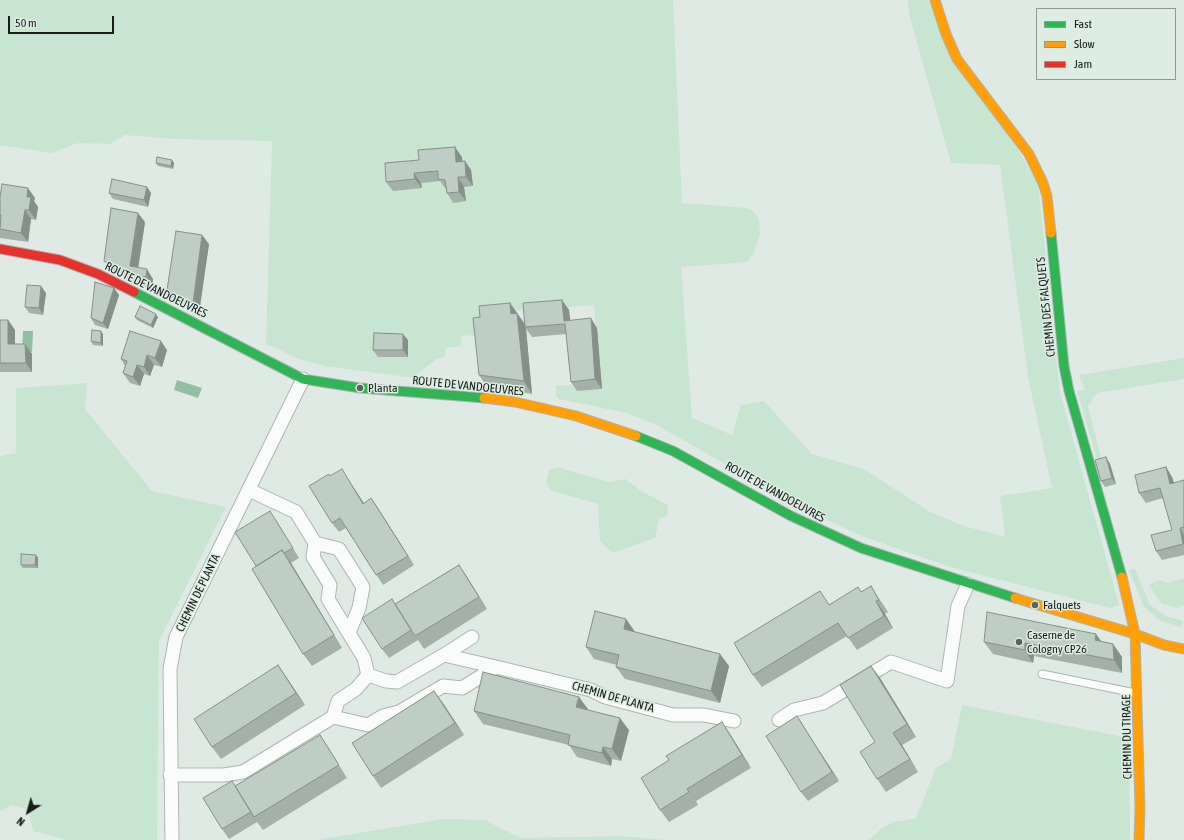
<!DOCTYPE html>
<style>
body{margin:0}
#map{position:relative;width:1184px;height:840px;overflow:hidden;background:#e0eae4;font-family:"Asap Condensed",sans-serif}
canvas{display:block}
.legend{position:absolute;left:1036px;top:8px;width:140px;height:72px;box-sizing:border-box;background:#ddede3;border:1px solid #8e9992;margin:0;padding:5px 7px;list-style:none;font-size:12px;color:#171c19}
.legend li{display:flex;align-items:center;gap:8px;height:20px}
.legend b{width:20px;border:1px solid #8e9992}
.north{position:absolute;left:8px;top:792px;width:40px;height:40px;-webkit-text-stroke:3px #ddede3;paint-order:stroke;rotate:217deg;font-size:11px;font-weight:700;line-height:16px;text-align:center;color:#171c19}
.north::after{content:'';display:block;margin:auto;width:14px;height:18px;background:#171c19;clip-path:polygon(50% 0,100% 100%,50% 72%,0 100%)}
.scale{position:absolute;left:8px;top:16px;width:106px;height:18px;box-sizing:border-box;border:2px solid #171c19;border-top:0;padding-left:5px;font-size:12px;line-height:14px;white-space:nowrap;color:#171c19;-webkit-text-stroke:3px #ddede3;paint-order:stroke}
</style>
<div id="map">
<canvas width="1184" height="840"></canvas>
<ul class="legend">
<li><b style="height:5px;background:#30b455"></b>Fast</li>
<li><b style="height:5px;background:#ff9f0a"></b>Slow</li>
<li><b style="height:5px;background:#e5322d"></b>Jam</li>
</ul>
<div class="north">N</div>
<div class="scale">50 m</div>
</div>
<script>
const ctx = document.querySelector('canvas').getContext('2d');
ctx.lineJoin = 'round';
function fill(path, color) { ctx.fillStyle = color; ctx.fill(path, 'evenodd'); }
const poly = rows => new Path2D(rows.map(r => 'M' + r).join(''));
function stroke(path, color, width, dash) { ctx.strokeStyle = color; ctx.lineWidth = width; ctx.lineCap = dash ? 'butt' : 'round'; ctx.setLineDash(dash || []); ctx.stroke(path); }
function drawText(font, color, halo, rows, align = 'center') {
  ctx.font = font + ' "Asap Condensed",sans-serif'; ctx.lineWidth = 3; ctx.setLineDash([]); ctx.textBaseline = 'middle'; ctx.strokeStyle = halo; ctx.fillStyle = color; for (const [text, x, y, turn = 0] of rows) {
    ctx.save(); ctx.translate(x, y); ctx.rotate((+turn || 0) * Math.PI / 180); ctx.textAlign = isNaN(turn) ? turn : align; if (halo) ctx.strokeText(text, 0, 0); ctx.fillText(text, 0, 0); ctx.restore();
  }
}
fill(poly([
 [0,0,673,0,682,203,747,208,753,211,759,219,760,234,754,252,747,262,681,267,692,418,732,435,741,405,764,401,812,454,864,469,930,512,964,526,1005,537,1000,496,1052,488,1028,377,1000,165,951,163,909,14,908,0,928,0,1038,183,1060,392,1119,605,1110,608,950,567,864,537,803,509,657,425,627,413,559,399,556,396,556,386,577,384,602,389,594,305,480,314,480,335,462,336,461,346,446,348,444,357,435,360,413,378,325,366,299,359,266,344,272,141,174,139,125,135,110,144,78,143,51,153,0,145],
 [1184,358,1184,379,1097,393,1088,406,1102,462,1098,463,1077,391,1085,390,1079,375],
 [87,383,85,409,152,491,226,507,159,641,157,840,67,840,33,831,29,813,22,808,12,805,0,811,0,456,16,453,16,388],
 [557,467,609,482,626,479,641,491,668,505,667,516,659,519,655,538,613,553,600,541,598,504,550,490,546,482,549,470],
 [1135,569,1150,605,1166,616,1183,621,1182,627,1161,621,1144,607,1129,570],
 [1184,578,1184,605,1177,608,1162,604,1149,585,1159,580,1168,583],
 [962,705,1129,738,1130,840,866,840,870,839,882,828,894,822,916,818,936,768,951,759],
 [444,819,487,820,499,828,522,838,621,836,666,840,316,840]
]), '#c8e5d2');
fill(poly([
 [23,331,33,331,32,352,22,352],
 [177,380,202,388,198,398,174,390]
]), '#92bea3');
const lane = poly([
 [1042,674,1135,693]
]);
const street = poly([
 [249,490,296,512,315,543,313,557,330,585,328,599,364,658,368,675],
 [315,543,339,549,363,587,359,608,349,633],
 [444,655,472,637],
 [333,717,338,701,356,689,368,675,386,681,397,682,444,655,496,667],
 [779,720,794,710,823,703,891,662,947,681,958,606,968,584],
 [170,775,224,775,243,772,333,717,368,725,383,716,399,712,443,686,462,688,496,667,591,690,605,697,673,715,704,715,734,721],
 [172,840,170,669,176,637,303,379]
]);
const fast = poly([
 [1051,233,1064,366,1069,391,1122,577],
 [134,292,303,379,360,388,484,398],
 [636,436,673,451,791,516,861,548,1015,598]
]);
const slow = poly([
 [935,0,946,34,957,59,1029,154,1043,183,1047,196,1051,233],
 [484,398,515,402,576,416,636,436],
 [1122,577,1135,634,1140,808,1139,840],
 [1015,598,1135,634,1164,645,1184,649]
]);
const jam = poly([
 [0,249,60,260,98,274,134,292]
]);
stroke(lane, '#aeb5b1', 9);
stroke(street, '#aeb5b1', 15);
stroke(fast, '#aeb5b1', 11);
stroke(slow, '#aeb5b1', 11);
stroke(jam, '#aeb5b1', 11);
stroke(lane, '#fafcfb', 7);
stroke(street, '#fafcfb', 13);
stroke(fast, '#30b455', 9);
stroke(slow, '#ff9f0a', 9);
stroke(jam, '#e5322d', 9);
fill(poly([
 [462,157,462,161,465,161,471,170,473,186,464,187,466,201,453,203,447,193,446,188,445,188,440,181,421,183,422,188,393,191,386,182],
 [156,163,174,163,173,169,158,166],
 [147,187,151,193,148,207,113,199,109,193],
 [0,197,35,198,34,201,38,207,36,220,31,219,28,242,0,238],
 [145,222,138,268,153,279,152,286,148,288,111,270,104,261],
 [209,244,199,313,174,300,167,290],
 [114,288,119,295,108,329,95,325,91,318],
 [46,293,43,315,29,313,25,307],
 [562,300,569,310,570,320,597,328,602,389,577,391,571,382,566,334,532,337,526,329,532,394,487,387,479,375,480,317,510,303,525,324],
 [135,317,158,317,153,328,137,320],
 [0,320,8,320,15,330,15,344,25,344,32,354,32,372,0,372],
 [101,331,103,334,103,346,93,345,91,341],
 [408,340,408,357,378,357,373,350],
 [167,350,162,367,154,365,150,376,144,374,140,386,130,383,123,373,125,366,121,359],
 [1110,464,1116,484,1105,487,1101,481],
 [1166,467,1172,477,1174,483,1184,480,1184,555,1162,560,1156,551,1172,530,1163,498,1146,503,1139,493],
 [330,476,348,479,364,503,371,498,414,565,383,585,346,528,339,532,332,523],
 [276,520,299,558,291,563,342,648,312,666,303,654,256,566],
 [36,555,38,558,38,568,23,568,21,565],
 [459,565,467,577,487,609,424,649,418,640,389,658,382,649,396,604],
 [861,592,879,599,888,612,885,614,893,628,857,650,847,636,762,687,753,675,830,604],
 [626,619,635,632,720,654,729,666,720,703,625,679,616,667,617,665,594,659,586,647],
 [984,642,1102,642,1113,644,1122,657,1122,673,1034,656,1033,663,993,654],
 [278,665,305,705,221,759,212,747],
 [871,666,880,678,916,737,902,745,918,772,886,792,877,779],
 [434,691,464,735,381,788,373,776],
 [588,709,587,710,629,730,621,761,612,759,611,766,577,757,569,745,483,724,474,711],
 [797,716,839,781,808,801,801,792],
 [730,734,751,768,696,801,698,805,669,822,660,810],
 [320,735,328,747,347,778,263,830,257,822,229,839,222,829]
]), '#a3b1a9');
fill(poly([
 [455,147,462,157,463,171,456,162],
 [172,160,174,163,173,169,171,166],
 [465,161,471,170,473,186,466,177],
 [414,173,421,183,422,188,415,179],
 [458,177,464,187,466,201,459,192],
 [147,187,151,193,148,207,144,200],
 [28,188,35,198,34,201,38,207,36,220,29,210,27,197],
 [25,210,31,219,28,242,21,233],
 [138,213,145,222,137,276,130,266],
 [202,235,209,244,199,313,193,304],
 [147,269,153,279,152,286,146,276],
 [41,286,46,293,43,315,39,308],
 [114,288,119,295,108,329,103,323],
 [562,300,569,310,571,330,564,321],
 [510,303,526,326,525,327,526,329,532,394,524,381,511,314],
 [156,314,158,317,153,328,151,325],
 [591,318,597,328,602,389,595,379],
 [8,320,15,330,15,354,8,344],
 [101,331,103,334,103,346,101,343],
 [403,334,408,340,408,357,403,350],
 [161,341,167,350,162,367,155,358],
 [25,344,32,354,32,372,26,363],
 [147,355,154,365,150,376,144,367],
 [137,365,144,374,140,386,133,377],
 [1106,457,1110,464,1116,484,1112,478],
 [1166,467,1172,477,1177,493,1170,484],
 [342,469,348,479,370,513,363,504],
 [371,498,378,508,414,565,408,556],
 [1180,528,1184,535,1184,544,1183,544],
 [282,550,291,563,342,648,334,635],
 [36,555,38,558,38,568,35,565],
 [459,565,467,577,487,609,479,597],
 [871,586,879,599,888,612,879,600],
 [876,601,885,614,893,628,884,616],
 [626,619,635,632,632,642,624,629],
 [1096,634,1105,646,1095,640],
 [1025,643,1034,656,1033,663,1025,650],
 [1113,644,1122,657,1122,673,1114,660],
 [720,654,729,666,720,703,711,691],
 [278,665,287,678,305,705,296,693],
 [871,666,880,678,916,737,907,724],
 [434,691,443,703,464,735,455,723],
 [579,697,588,709,585,719,576,707],
 [797,716,803,726,839,781,832,772],
 [620,718,629,730,621,761,612,749],
 [722,722,730,734,751,768,742,755],
 [893,733,902,745,918,772,910,759],
 [603,747,612,759,611,766,602,753]
]), '#859089');
const building = poly([
 [455,147,456,162,465,161,466,177,458,177,459,192,447,193,445,180,438,179,438,171,414,173,415,179,386,182,385,163,419,160,418,150,455,147],
 [157,157,172,160,171,166,156,163,157,157],
 [112,179,147,187,144,200,109,193,112,179],
 [2,184,28,188,27,197,31,197,29,210,25,210,21,233,0,229,1,215,0,215,0,197,2,184],
 [111,208,138,213,130,266,147,269,146,276,141,278,104,261,111,208],
 [176,231,202,235,193,304,167,290,176,231],
 [95,282,114,288,103,323,91,318,95,282],
 [27,285,41,286,39,308,25,307,27,285],
 [562,300,564,321,591,318,595,379,571,382,565,324,525,327,523,303,562,300],
 [510,303,511,314,517,313,524,381,479,375,473,318,480,317,479,306,510,303],
 [140,306,156,314,151,325,135,317,140,306],
 [0,320,8,320,8,344,25,344,26,363,0,363,0,320],
 [92,330,101,331,101,343,91,341,92,330],
 [130,331,161,341,155,358,147,355,144,367,137,365,133,377,123,373,127,361,121,359,130,331],
 [374,333,403,334,403,350,373,350,374,333],
 [1106,457,1112,478,1101,481,1095,460,1106,457],
 [1166,467,1170,484,1184,480,1184,527,1180,528,1183,544,1156,551,1151,535,1172,530,1160,488,1139,493,1135,475,1166,467],
 [342,469,363,504,371,498,408,556,376,575,340,518,332,523,309,486,329,474,330,476,342,469],
 [270,511,293,548,284,553,282,550,256,566,235,532,270,511],
 [282,550,334,635,303,654,252,569,282,550],
 [21,554,36,555,35,565,21,565,21,554],
 [459,565,479,597,415,636,395,604,459,565],
 [871,586,879,600,876,601,884,616,848,638,838,623,753,675,734,643,820,591,829,605,858,587,861,592,871,586],
 [392,599,411,630,382,649,362,618,392,599],
 [595,611,626,619,624,629,720,654,711,691,616,667,619,655,586,647,595,611],
 [987,612,1096,634,1095,640,1113,644,1114,660,1025,643,1025,650,984,642,987,612],
 [278,665,296,693,212,747,194,719,278,665],
 [871,666,907,724,893,733,910,759,877,779,860,752,875,742,840,685,871,666],
 [483,672,579,697,576,707,620,718,612,749,603,747,602,753,568,745,570,735,474,711,483,672],
 [434,691,455,723,373,776,352,743,434,691],
 [797,716,832,772,801,792,766,736,797,716],
 [722,722,742,755,687,789,689,792,660,810,641,778,669,760,666,756,722,722],
 [320,735,339,765,254,817,235,786,320,735],
 [232,781,251,812,222,829,203,798,232,781]
]);
fill(building, '#becec4');
stroke(building, '#859089', 1);
for (const [x, y, r, color] of [
 [360,388,4,"#5d6460"],
 [1035,605,4,"#5d6460"],
 [1019,642,4,"#5d6460"]
]) { const dot = new Path2D(); dot.arc(x, y, r, 0, 2 * Math.PI); ctx.fillStyle = color; ctx.fill(dot); stroke(dot, '#ddede3', 1.5); }
drawText('12px', '#171c19', '#ddede3', [
 ["ROUTE DE VANDOEUVRES",156,290,26],
 ["CHEMIN DES FALQUETS",1046,307,-96],
 ["ROUTE DE VANDOEUVRES",468,386,6],
 ["ROUTE DE VANDOEUVRES",775,492,29],
 ["CHEMIN DE PLANTA",198,593,-64],
 ["CHEMIN DE PLANTA",613,697,16],
 ["CHEMIN DU TIRAGE",1127,737,-91]
]);
drawText('12px', '#171c19', '#ddede3', [
 ["Planta",368,388],
 ["Falquets",1043,605],
 ["Caserne de",1027,635],
 ["Cologny CP26",1027,649]
], 'left');
</script>
